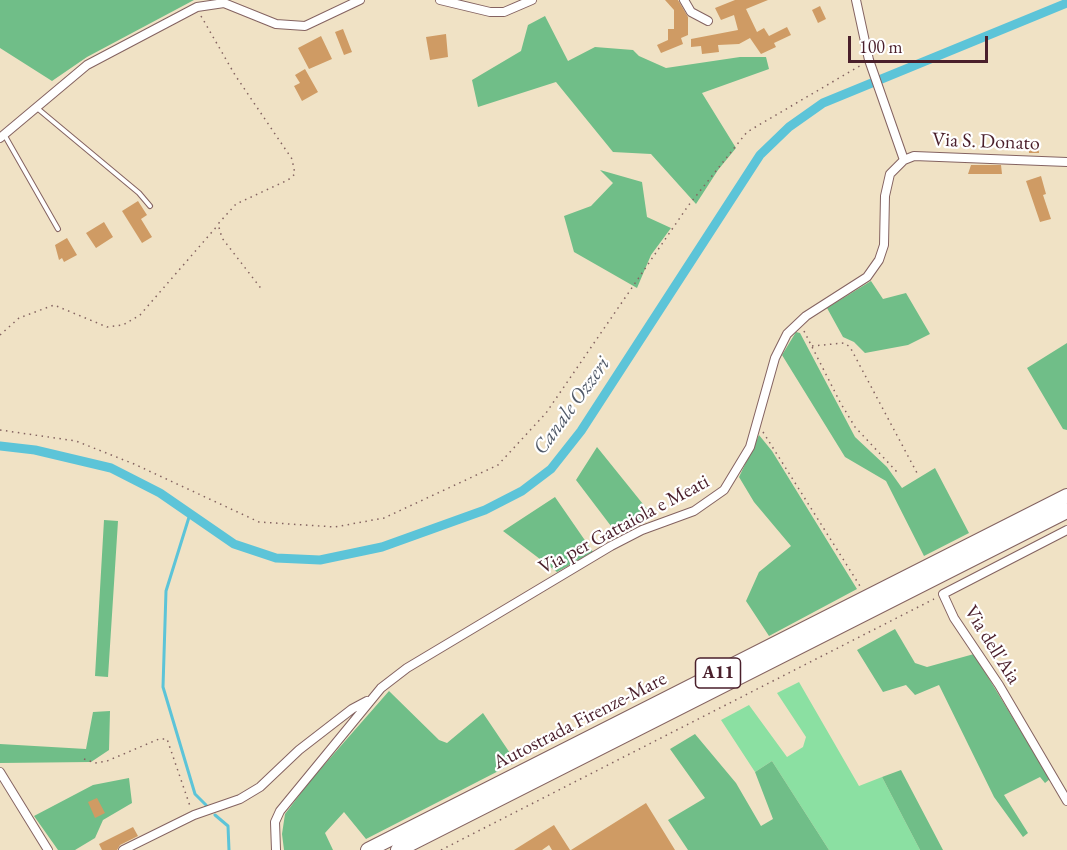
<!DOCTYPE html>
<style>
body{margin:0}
#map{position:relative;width:1067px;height:850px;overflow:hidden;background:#f0e2c5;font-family:"EB Garamond",serif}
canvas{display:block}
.scale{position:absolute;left:848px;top:36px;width:140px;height:27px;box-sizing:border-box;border:3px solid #4a1f2b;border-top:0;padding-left:8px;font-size:18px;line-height:21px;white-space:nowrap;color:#4a1f2b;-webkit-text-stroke:4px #fff;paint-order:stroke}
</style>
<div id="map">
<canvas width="1067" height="850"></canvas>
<div class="scale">100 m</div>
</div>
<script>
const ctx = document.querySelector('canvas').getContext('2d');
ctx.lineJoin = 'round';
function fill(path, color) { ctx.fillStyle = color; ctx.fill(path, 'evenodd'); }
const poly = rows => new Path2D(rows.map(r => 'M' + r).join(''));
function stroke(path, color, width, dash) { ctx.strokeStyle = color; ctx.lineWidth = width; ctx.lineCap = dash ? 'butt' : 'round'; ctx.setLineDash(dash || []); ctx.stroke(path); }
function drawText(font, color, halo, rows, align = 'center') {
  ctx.font = font + ' "EB Garamond",serif'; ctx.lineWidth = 4.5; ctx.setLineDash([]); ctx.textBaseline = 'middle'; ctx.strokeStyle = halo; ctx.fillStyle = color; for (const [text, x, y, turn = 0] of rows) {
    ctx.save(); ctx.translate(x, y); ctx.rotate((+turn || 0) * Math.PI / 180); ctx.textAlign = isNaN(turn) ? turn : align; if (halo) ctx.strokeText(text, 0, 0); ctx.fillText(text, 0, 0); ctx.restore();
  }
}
fill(poly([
 [799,682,859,786,882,777,920,850,829,850,772,761,755,772,721,720,749,705,787,757,803,747,806,737,777,693]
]), '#8be0a2');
fill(poly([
 [0,0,194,0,87,57,52,81,0,48],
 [545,16,568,61,595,47,633,50,639,56,666,68,740,57,766,57,769,69,702,93,736,148,718,170,696,204,651,154,613,152,556,82,478,107,472,80,521,51,528,25],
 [600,170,642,182,647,217,671,228,651,255,637,288,574,252,564,216,591,206,613,183],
 [871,281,883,299,906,293,930,334,908,345,865,353,854,342,843,337,827,308],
 [796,332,800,333,855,437,887,467,902,488,935,468,969,533,924,556,886,481,845,457,782,355],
 [1067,343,1067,430,1063,429,1027,368],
 [759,435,772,451,857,589,769,636,746,601,759,572,791,546,754,502,739,477],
 [597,447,651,514,617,534,576,480],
 [555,497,593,552,557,572,503,531],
 [104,520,118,521,108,677,95,676],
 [895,629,915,663,927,667,974,654,1050,779,1045,783,1040,777,1004,795,1028,833,1023,837,994,797,939,685,915,695,906,685,883,692,857,650],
 [389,691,439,740,447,743,483,713,516,762,366,839,344,812,325,833,333,850,284,850,282,834,285,814,310,781],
 [110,711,109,750,91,762,0,763,0,744,86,749,93,712],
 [695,734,736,783,761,826,773,819,755,772,772,761,829,850,688,850,668,820,705,798,670,749],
 [901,770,943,850,920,850,882,777],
 [129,778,132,803,103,820,95,838,75,850,58,850,34,816,93,785]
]), '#70be88');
stroke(poly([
 [190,514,166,591,163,687,195,794,206,805],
 [215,815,228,826,229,850]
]), '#5cc4d8', 3);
stroke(poly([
 [0,446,35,450,111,468,160,493,234,544,276,558,320,560,382,547,485,510,522,491,551,469,581,431,760,155,789,127,823,103,1067,3]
]), '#5cc4d8', 9);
fill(poly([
 [665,0,678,0,688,17,688,35,681,38,683,44,661,53,657,45,668,40,668,29,674,29,674,10],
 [735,0,768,0,746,9,757,32,764,28,769,36,787,27,791,35,774,43,776,47,761,54,750,38,739,44,718,45,719,52,702,54,701,46,691,47,691,39,738,30,734,15,721,20,715,8],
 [820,6,826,19,818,23,812,10],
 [343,29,352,52,344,55,335,32],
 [446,34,448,57,430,60,426,37],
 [321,36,332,59,309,69,298,48],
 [305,69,318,92,302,101,294,86,300,83,295,75],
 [1029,141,1038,141,1039,153,1029,153],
 [971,165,1001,165,1002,174,968,174],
 [1041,176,1046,194,1043,195,1051,219,1040,222,1026,181],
 [138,201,147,215,141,219,152,237,142,243,122,211],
 [104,222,113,237,96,248,86,233],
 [67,238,77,255,64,262,62,258,59,260,55,245],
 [97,798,105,813,95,818,88,802],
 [646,803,675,850,571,850],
 [554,825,570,850,552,850,549,845,542,850,514,850],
 [133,827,138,836,120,845,117,850,102,850,99,844]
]), '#cf9b64');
const lane = poly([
 [37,108,139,193,150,206],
 [5,136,58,229]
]);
const street = poly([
 [440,0,490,12,504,12,532,0],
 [684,0,691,12,708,21],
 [0,138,87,65,197,7,224,3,276,24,305,26,360,0],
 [904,160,914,156,1067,162],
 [1067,530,943,594,954,618,999,685,1067,801],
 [0,772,48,850],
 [123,850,194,815,240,799,260,787,299,750,352,709,367,701],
 [276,850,275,822,280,811,381,688,407,668,611,546,642,530,694,511,724,490,750,447,775,358,787,334,806,316,867,277,879,260,884,245,885,196,890,174,904,160,869,60,856,0]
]);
const highway = poly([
 [368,850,1067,496],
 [398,850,1067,511]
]);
stroke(lane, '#846361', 6);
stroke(street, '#846361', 10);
stroke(highway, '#846361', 16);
stroke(poly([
 [201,16,235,75,292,159,295,174,288,180,236,204,218,224,222,238,263,291],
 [804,331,840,402,855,427,897,472],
 [0,335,19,318,54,305,107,327,123,325,140,315,218,225],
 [812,346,844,343,850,347,917,473],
 [0,430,76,441,134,464,259,522,335,527,384,518,498,465,546,413,688,206,747,132,863,64],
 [763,432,860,586],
 [84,759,95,763,107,761,159,739,167,739,190,806],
 [441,850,934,599]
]), '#846361', 1.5, [1.5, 4.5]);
stroke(lane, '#fff', 4);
stroke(street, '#fff', 8);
stroke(highway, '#fff', 14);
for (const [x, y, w] of [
 [718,673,45]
]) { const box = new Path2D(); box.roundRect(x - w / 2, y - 15, w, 30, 4.5); ctx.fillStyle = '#fff'; ctx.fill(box); stroke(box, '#4a1f2b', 1.5); }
drawText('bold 18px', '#4a1f2b', null, [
 ["A11",718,673]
]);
drawText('20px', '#4a1f2b', '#fff', [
 ["Via S. Donato",986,142,2],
 ["Via per Gattaiola e Meati",624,525,-28],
 ["Via dell'Aia",992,645,58],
 ["Autostrada Firenze-Mare",580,721,-27]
]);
drawText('italic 21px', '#505968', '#fff', [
 ["Canale Ozzeri",572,406,-54]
]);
</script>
